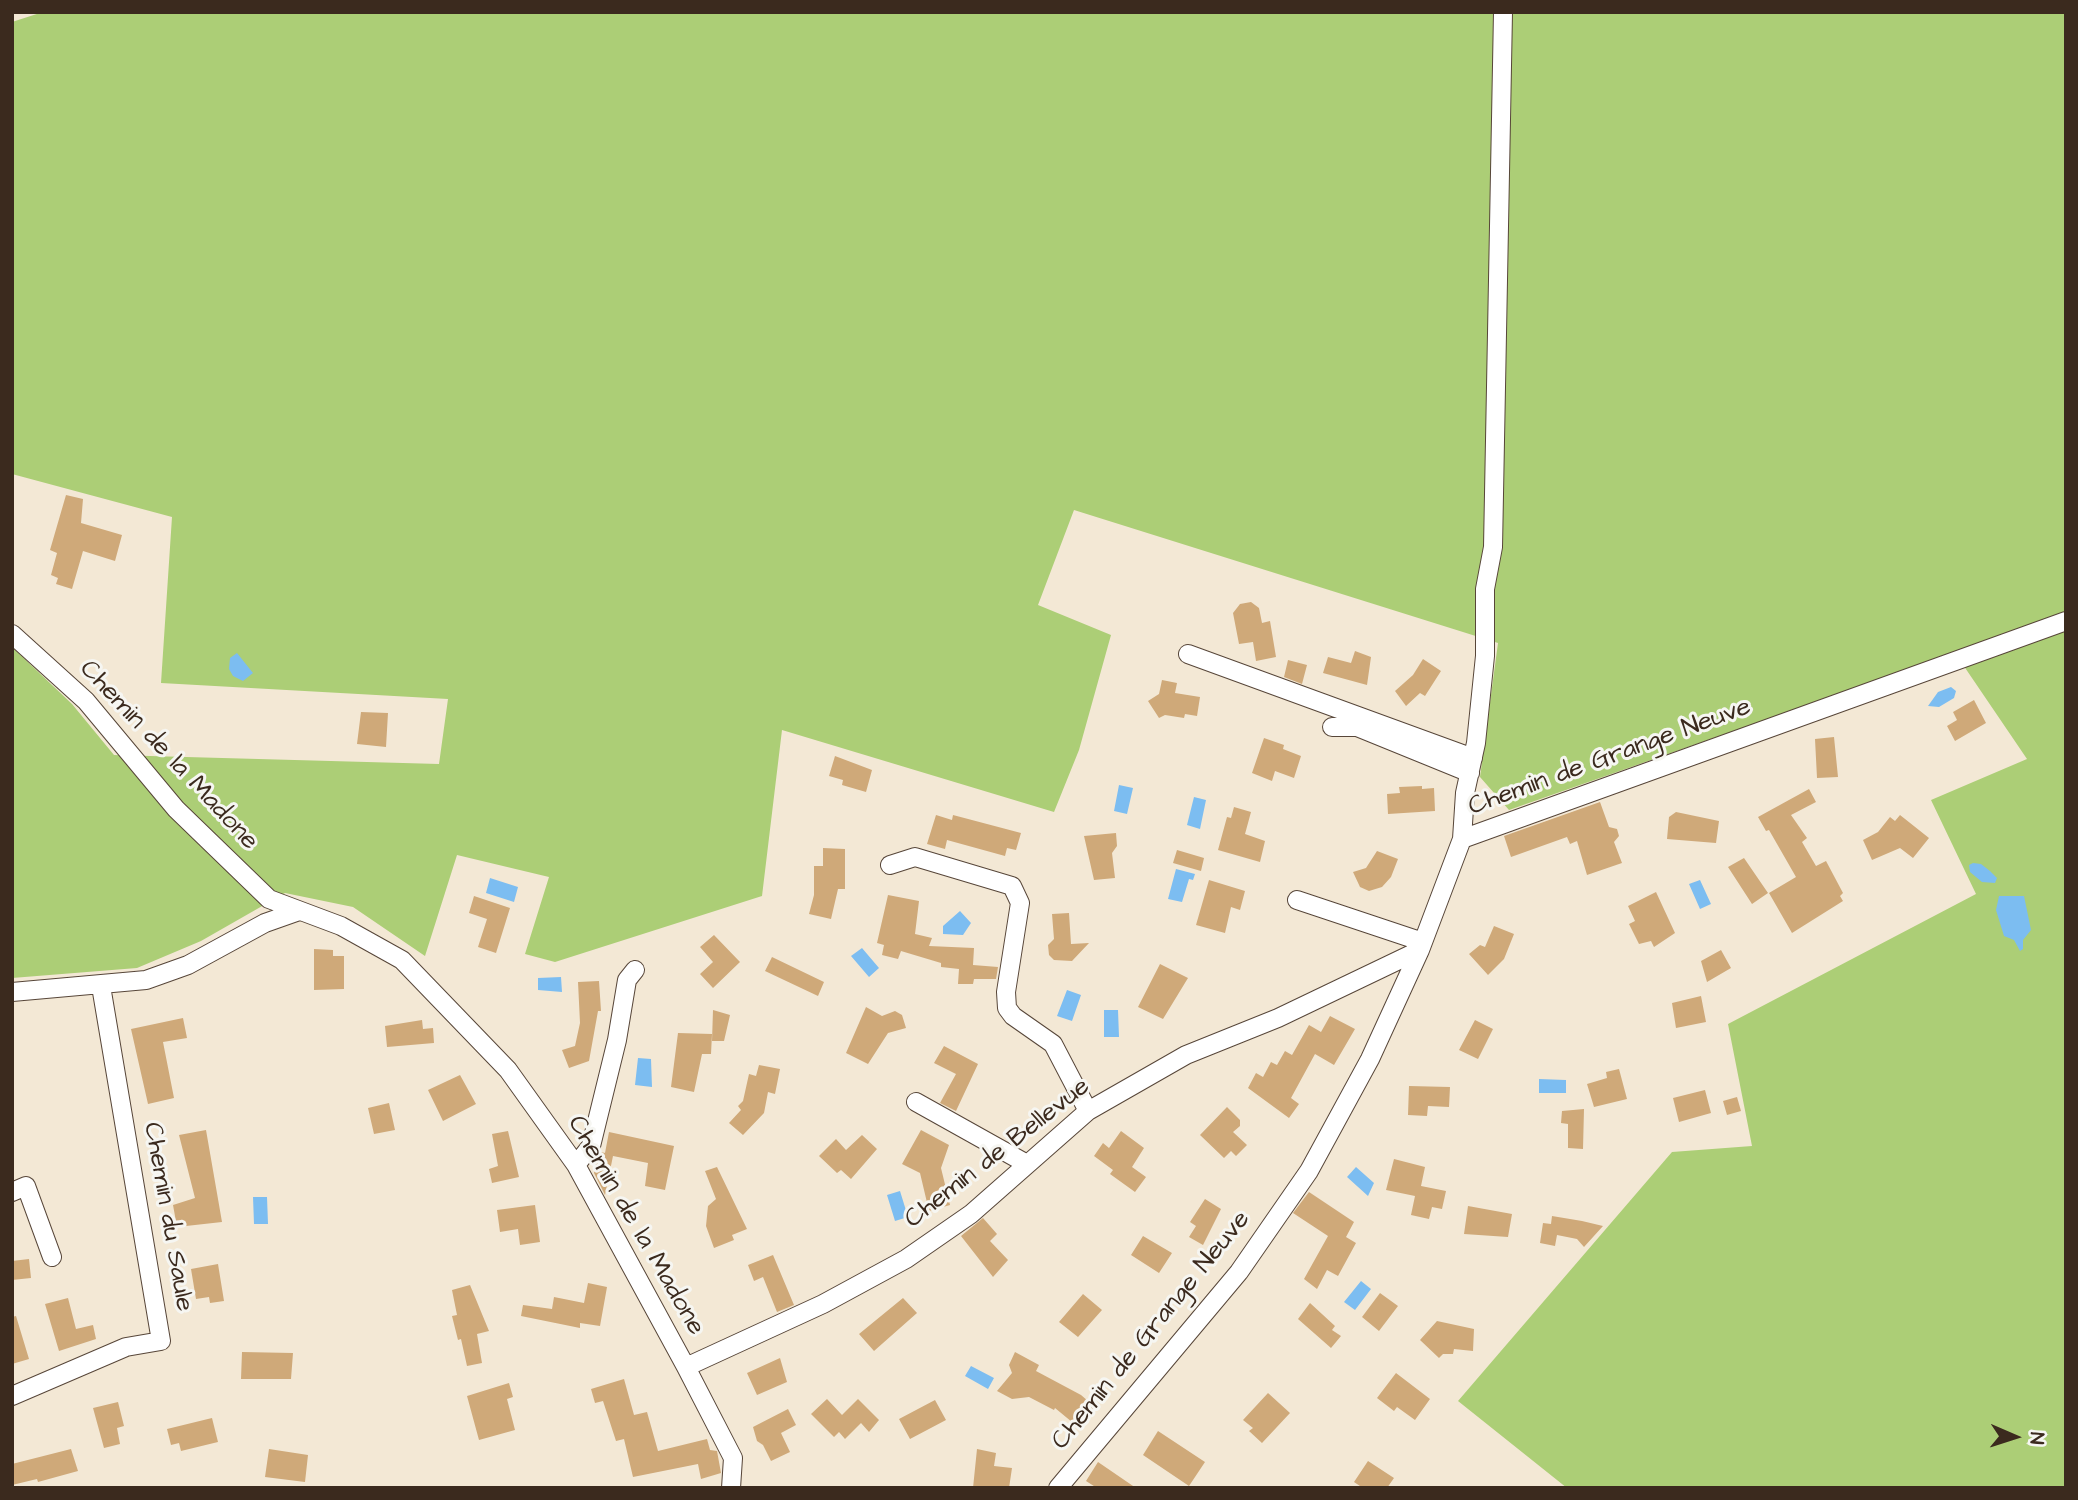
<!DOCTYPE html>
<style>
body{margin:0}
#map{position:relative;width:2078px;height:1500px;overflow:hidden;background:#f3e8d5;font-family:"Architects Daughter",sans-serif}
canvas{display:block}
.frame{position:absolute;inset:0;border:14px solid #3b2a1e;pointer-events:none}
.north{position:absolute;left:1980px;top:1402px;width:70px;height:70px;-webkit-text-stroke:5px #f6f6f2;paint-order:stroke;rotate:93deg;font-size:19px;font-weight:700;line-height:28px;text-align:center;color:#3b2a1e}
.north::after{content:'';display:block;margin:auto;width:24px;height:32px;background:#3b2a1e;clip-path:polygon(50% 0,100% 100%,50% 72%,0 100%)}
</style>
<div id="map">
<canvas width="2078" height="1500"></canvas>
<div class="frame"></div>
<div class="north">N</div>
</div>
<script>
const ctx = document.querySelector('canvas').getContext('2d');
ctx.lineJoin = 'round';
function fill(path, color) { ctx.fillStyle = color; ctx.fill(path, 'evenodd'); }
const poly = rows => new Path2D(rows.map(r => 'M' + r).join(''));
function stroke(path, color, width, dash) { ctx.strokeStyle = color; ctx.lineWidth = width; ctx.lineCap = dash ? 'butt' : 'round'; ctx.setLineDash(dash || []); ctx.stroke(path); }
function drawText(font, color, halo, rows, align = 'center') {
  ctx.font = font + ' "Architects Daughter",sans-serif'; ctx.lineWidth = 6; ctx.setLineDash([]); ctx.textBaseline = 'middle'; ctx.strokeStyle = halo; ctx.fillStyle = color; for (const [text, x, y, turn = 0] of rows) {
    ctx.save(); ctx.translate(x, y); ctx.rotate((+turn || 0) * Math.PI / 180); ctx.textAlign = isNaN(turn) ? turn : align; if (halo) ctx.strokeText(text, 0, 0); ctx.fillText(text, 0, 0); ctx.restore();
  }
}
fill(poly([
 [43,12,2066,12,2066,1488,1567,1488,1458,1401,1672,1152,1752,1146,1728,1024,1976,894,1931,800,2027,759,1955,653,1509,810,1480,777,1498,643,1074,510,1038,605,1111,635,1079,750,1054,812,782,730,762,896,555,962,525,954,549,877,457,855,425,956,353,907,285,893,201,941,137,968,12,978,12,647,72,704,114,755,439,764,448,699,161,683,172,517,12,474,12,22]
]), '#acce76');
fill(poly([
 [237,653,253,673,243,681,233,676,229,669,230,658],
 [1951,687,1956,691,1954,698,1939,707,1928,706,1938,692],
 [1119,785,1133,788,1127,814,1114,811],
 [1194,797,1206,800,1200,829,1187,825],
 [1973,863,1981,864,1990,871,1997,878,1995,883,1982,882,1970,872,1969,865],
 [1176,869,1195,874,1193,880,1189,879,1182,902,1168,899],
 [490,878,518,887,514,902,486,893],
 [1700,880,1711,904,1700,909,1689,884],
 [1999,896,2024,896,2031,930,2023,940,2023,949,2020,951,2014,940,2004,936,1996,910],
 [960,911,971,923,963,935,943,934,943,926],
 [862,948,879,968,869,977,851,956],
 [561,977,562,992,538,990,538,978],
 [1067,990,1081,995,1072,1021,1057,1016],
 [1104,1010,1118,1010,1119,1037,1104,1037],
 [638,1058,651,1059,652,1087,635,1085],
 [1539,1079,1566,1080,1566,1093,1539,1093],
 [1356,1167,1374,1183,1368,1196,1347,1177],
 [900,1191,908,1217,895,1221,887,1195],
 [253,1197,267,1197,268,1224,254,1224],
 [1361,1281,1371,1289,1355,1310,1344,1302],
 [971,1366,994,1378,988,1389,965,1376]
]), '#7cbdf1');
fill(poly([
 [66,495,83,499,81,523,122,535,115,561,83,551,72,589,56,584,58,578,51,575,57,553,50,550],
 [1251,602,1259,608,1262,623,1270,621,1276,657,1256,661,1253,642,1239,644,1233,613,1240,604],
 [1355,651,1371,657,1367,685,1323,673,1328,657,1351,663],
 [1423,659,1441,671,1425,696,1420,693,1406,706,1395,691,1413,675],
 [1288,660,1307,665,1302,684,1284,677],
 [1162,680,1177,683,1175,693,1200,697,1197,716,1185,714,1184,718,1165,715,1159,718,1148,701,1159,694],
 [1974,700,1986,723,1955,741,1947,726,1957,720,1953,712],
 [361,712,388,713,386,747,357,744],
 [1834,737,1838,777,1817,778,1815,739],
 [1264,738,1284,745,1283,749,1301,756,1294,778,1275,771,1272,781,1252,773],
 [835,756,872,770,866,792,842,785,843,780,829,776],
 [1422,786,1422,789,1434,788,1435,811,1388,814,1387,794,1400,793,1399,787],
 [1809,789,1816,802,1791,815,1807,838,1802,842,1816,866,1826,861,1843,893,1840,896,1843,901,1792,933,1769,893,1796,877,1769,830,1766,831,1758,817],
 [1600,802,1609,827,1617,829,1619,836,1614,842,1622,863,1587,875,1577,841,1570,844,1567,837,1511,857,1504,836],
 [1234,807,1251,812,1245,834,1265,841,1260,862,1218,850,1227,817,1231,818],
 [1676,812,1719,821,1716,843,1667,839,1669,817],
 [936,815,952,820,953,815,1021,833,1016,850,1007,848,1005,856,947,840,945,849,927,844],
 [1900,815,1929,838,1913,858,1900,848,1872,860,1863,840,1878,832,1890,817,1895,821],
 [1116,833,1117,846,1112,853,1115,878,1094,880,1084,836],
 [823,848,845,849,845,889,838,889,831,919,809,914,814,895,814,866,823,866],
 [1177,850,1204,858,1201,871,1173,863],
 [1377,851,1398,859,1391,877,1382,887,1369,891,1360,887,1353,872,1366,868],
 [1744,858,1768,893,1752,904,1728,867],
 [1209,880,1245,891,1240,910,1231,907,1225,933,1196,925],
 [1656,892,1675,933,1654,947,1651,941,1639,944,1629,924,1635,921,1628,906],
 [888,895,919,901,915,934,932,938,929,946,974,948,973,965,998,967,996,979,974,979,973,984,958,984,959,969,941,967,941,963,901,951,898,959,882,955,884,945,877,943],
 [474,896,510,908,496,953,478,947,487,919,469,913],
 [1069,913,1071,944,1089,943,1072,961,1054,960,1049,955,1048,945,1054,939,1052,914],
 [1494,926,1514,934,1504,959,1488,975,1469,954,1480,945,1485,947],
 [714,935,740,962,713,988,700,974,713,962,700,947],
 [314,949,333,950,333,956,344,956,344,989,314,990],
 [1721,950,1731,968,1707,982,1701,961],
 [772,957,824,982,818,996,765,971],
 [1160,964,1188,978,1163,1019,1138,1007],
 [599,981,601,1011,598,1011,589,1061,569,1068,562,1050,575,1046,580,1023,578,982],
 [1701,996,1706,1022,1676,1028,1672,1003],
 [866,1007,882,1016,895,1011,902,1015,906,1028,888,1033,868,1064,846,1053],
 [713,1010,730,1015,724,1041,712,1041],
 [1330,1016,1355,1029,1334,1065,1315,1054,1291,1098,1299,1104,1289,1118,1248,1088,1256,1073,1263,1077,1271,1062,1277,1065,1285,1051,1292,1055,1309,1025,1321,1032],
 [183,1018,187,1038,163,1042,174,1098,148,1104,131,1029],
 [422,1020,423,1029,433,1028,434,1043,387,1047,385,1026],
 [1475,1020,1493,1029,1478,1059,1459,1050],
 [678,1033,712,1034,711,1054,702,1054,694,1092,671,1087],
 [944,1046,978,1064,956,1111,940,1103,956,1074,934,1063],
 [759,1065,780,1069,775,1094,768,1092,764,1113,743,1135,729,1123,741,1110,738,1106,743,1101,749,1074,756,1076],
 [1619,1069,1627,1099,1594,1107,1587,1084,1607,1078,1606,1072],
 [460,1075,476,1104,443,1121,428,1090],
 [1409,1086,1450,1087,1449,1107,1428,1106,1427,1116,1408,1115],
 [1705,1090,1711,1113,1679,1122,1673,1098],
 [1737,1097,1741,1111,1727,1115,1723,1101],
 [389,1103,395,1130,374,1134,368,1108],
 [1227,1107,1240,1120,1240,1126,1233,1132,1247,1145,1236,1156,1231,1151,1224,1158,1200,1135],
 [1584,1109,1583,1149,1568,1148,1568,1124,1561,1123,1562,1111],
 [206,1130,222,1222,177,1227,173,1205,195,1198,179,1135],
 [921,1130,949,1145,941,1168,950,1205,929,1211,920,1173,902,1164],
 [508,1131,519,1177,492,1183,489,1169,498,1166,492,1134],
 [1121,1131,1144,1148,1132,1167,1146,1177,1135,1192,1110,1174,1113,1170,1094,1156,1103,1143,1109,1148],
 [609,1132,674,1146,665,1190,645,1186,648,1163,613,1156,605,1195,594,1173,596,1158,601,1152,605,1153],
 [862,1135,877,1149,851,1179,841,1170,837,1173,819,1156,836,1139,846,1150],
 [1394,1159,1425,1167,1421,1186,1446,1191,1442,1209,1432,1207,1429,1219,1411,1215,1415,1196,1386,1190],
 [717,1167,747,1229,732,1235,734,1240,714,1248,706,1226,708,1206,716,1199,705,1171],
 [1309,1192,1354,1222,1346,1237,1356,1243,1338,1276,1327,1270,1317,1289,1304,1279,1328,1236,1293,1213],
 [1205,1199,1221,1209,1203,1245,1189,1237,1196,1226,1190,1222],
 [535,1205,540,1242,520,1245,518,1229,500,1232,497,1210],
 [1468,1206,1512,1214,1508,1237,1464,1234],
 [1552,1216,1582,1221,1603,1226,1584,1247,1577,1239,1557,1235,1555,1246,1540,1243,1543,1223,1551,1224],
 [983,1218,997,1234,990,1241,1008,1260,993,1277,961,1236],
 [1143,1236,1172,1253,1159,1273,1131,1255],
 [773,1255,794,1305,777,1312,763,1277,754,1281,748,1265],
 [29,1259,31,1278,12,1280,12,1261],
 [218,1264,224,1301,210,1303,209,1297,196,1299,191,1269],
 [588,1283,607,1287,600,1326,580,1323,580,1328,521,1316,523,1305,552,1309,554,1297,584,1303],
 [470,1285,489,1331,477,1334,482,1363,467,1366,461,1339,458,1340,452,1316,457,1315,452,1290],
 [1380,1293,1398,1306,1379,1331,1362,1317],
 [1083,1294,1102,1310,1078,1337,1059,1322],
 [68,1298,76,1329,93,1325,96,1339,59,1351,45,1304],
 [903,1298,917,1313,874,1351,859,1334],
 [1310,1303,1335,1326,1332,1330,1341,1336,1331,1348,1298,1319],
 [16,1316,29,1359,12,1364,12,1317],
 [1437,1321,1474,1329,1473,1351,1454,1349,1453,1354,1443,1354,1439,1358,1420,1340],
 [242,1352,293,1353,291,1379,241,1379],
 [1015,1352,1039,1365,1036,1371,1081,1395,1095,1407,1078,1427,1055,1408,1054,1410,1029,1397,1012,1399,997,1391,1012,1373,1009,1365],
 [780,1358,787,1382,757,1395,747,1373],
 [1396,1373,1430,1399,1415,1420,1397,1407,1394,1411,1377,1398],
 [624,1379,634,1415,647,1412,658,1451,707,1439,710,1450,717,1451,721,1473,701,1479,698,1464,633,1477,624,1439,616,1441,603,1401,595,1403,591,1389],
 [509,1383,513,1397,507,1399,515,1430,479,1440,467,1396],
 [1268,1393,1290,1413,1262,1443,1249,1431,1253,1428,1243,1420],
 [827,1399,842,1415,858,1399,879,1420,869,1432,861,1423,845,1439,839,1432,834,1437,811,1414],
 [935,1400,946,1420,910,1439,899,1419],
 [118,1402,124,1426,117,1428,120,1444,104,1448,93,1408],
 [788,1409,796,1425,781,1433,790,1452,771,1461,763,1445,757,1441,753,1427],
 [212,1418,218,1442,181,1451,179,1443,171,1445,167,1429],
 [1158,1431,1205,1462,1189,1486,1143,1455],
 [71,1449,78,1471,38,1482,37,1479,12,1485,12,1464],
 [269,1449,308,1455,305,1482,265,1477],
 [977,1449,996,1453,994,1466,1012,1468,1009,1488,973,1488],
 [1368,1461,1394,1478,1387,1488,1363,1488,1354,1482],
 [1098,1462,1136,1488,1097,1488,1086,1481]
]), '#cfa979');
const street = poly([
 [12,634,86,701,176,809,269,899,341,926,402,960,508,1070,576,1165,686,1367,733,1458,731,1488],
 [1188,654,1473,758],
 [1332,727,1357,727,1470,773],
 [1462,839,1465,793,1476,743,1485,656,1485,589,1493,547,1503,12],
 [890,865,915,857,1012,886,1020,903,1006,992,1007,1008,1013,1016,1053,1044,1088,1111],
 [1297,900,1423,942],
 [12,992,146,980,188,965,265,923,299,911],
 [916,1102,1027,1164],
 [576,1165,591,1146,617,1040,627,980,635,970],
 [12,1192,26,1186,52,1257],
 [686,1367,823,1304,906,1259,971,1214,1088,1111,1186,1055,1278,1018,1420,950],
 [12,1396,126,1347,161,1341,101,986],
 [1058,1488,1239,1272,1309,1171,1370,1059,1420,950,1462,839,2066,621]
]);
stroke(street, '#574639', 20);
stroke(street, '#fff', 18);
drawText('26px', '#3b2a1e', '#f6f6f2', [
 ["Chemin de la Madone",168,756,47],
 ["Chemin de Grange Neuve",1610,758,-20],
 ["Chemin de Bellevue",998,1154,-38],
 ["Chemin du Saule",167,1217,80],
 ["Chemin de la Madone",635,1226,60],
 ["Chemin de Grange Neuve",1152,1331,-51]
]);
</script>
